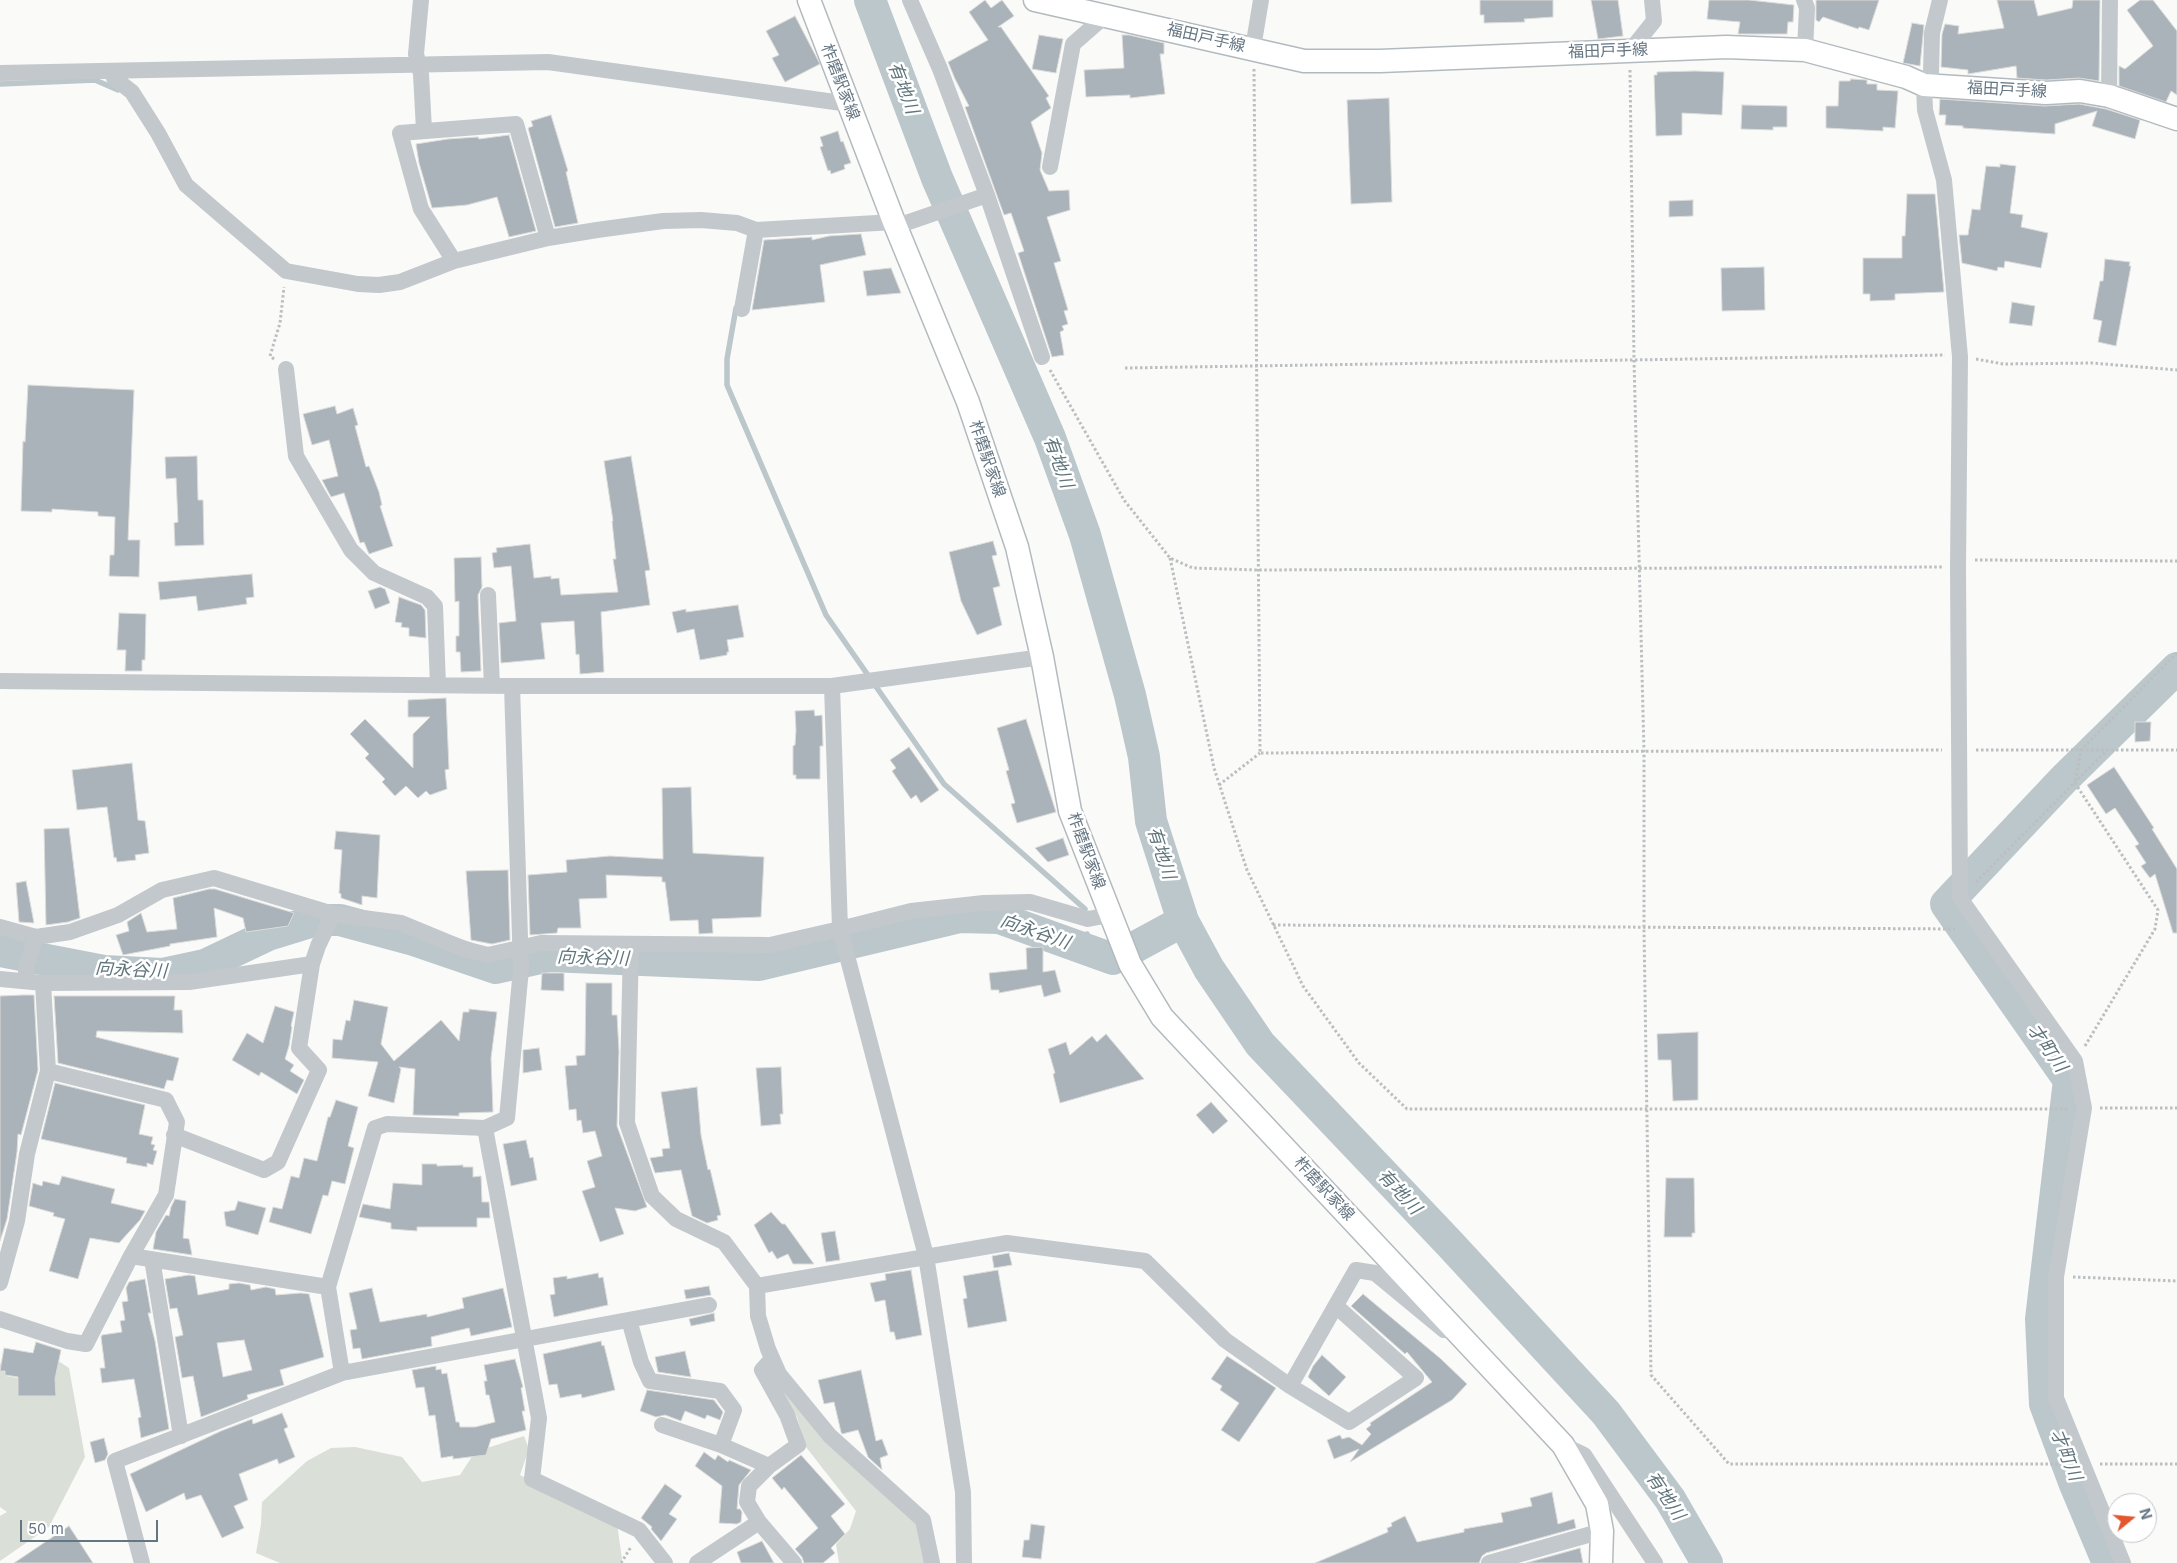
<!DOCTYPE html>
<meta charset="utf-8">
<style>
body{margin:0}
#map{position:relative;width:2177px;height:1563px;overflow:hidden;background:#fafaf8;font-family:Inter,sans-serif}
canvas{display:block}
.north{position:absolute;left:2107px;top:1493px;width:50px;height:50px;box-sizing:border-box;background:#fff;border:1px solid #c1c8cd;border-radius:50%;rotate:73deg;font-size:14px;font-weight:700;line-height:20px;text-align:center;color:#657683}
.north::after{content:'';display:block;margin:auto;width:18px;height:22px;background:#e4572e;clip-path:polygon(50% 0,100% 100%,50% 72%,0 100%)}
.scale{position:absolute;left:20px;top:1520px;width:138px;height:22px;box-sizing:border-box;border:2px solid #657683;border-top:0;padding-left:6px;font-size:15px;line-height:18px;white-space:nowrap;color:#657683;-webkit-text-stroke:4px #fff;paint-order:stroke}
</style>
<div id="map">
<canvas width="2177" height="1563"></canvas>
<div class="north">N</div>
<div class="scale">50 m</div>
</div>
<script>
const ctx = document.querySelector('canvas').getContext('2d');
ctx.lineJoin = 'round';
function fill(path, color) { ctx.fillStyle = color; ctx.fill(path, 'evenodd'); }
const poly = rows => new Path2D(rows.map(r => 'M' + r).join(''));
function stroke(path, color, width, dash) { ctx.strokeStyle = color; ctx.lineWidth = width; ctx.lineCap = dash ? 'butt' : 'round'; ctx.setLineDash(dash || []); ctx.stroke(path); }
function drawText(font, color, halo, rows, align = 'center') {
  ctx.font = font + ' Inter,"Noto Sans JP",sans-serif'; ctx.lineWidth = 5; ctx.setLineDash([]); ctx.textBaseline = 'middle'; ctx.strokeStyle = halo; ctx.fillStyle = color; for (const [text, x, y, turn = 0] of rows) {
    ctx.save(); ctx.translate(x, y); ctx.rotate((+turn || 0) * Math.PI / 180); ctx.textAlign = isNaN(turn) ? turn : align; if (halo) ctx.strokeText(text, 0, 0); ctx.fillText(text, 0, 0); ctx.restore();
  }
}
fill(poly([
 [52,1357,69,1368,85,1457,49,1527,0,1561,0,1516,7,1512,0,1507,0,1362,6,1376,35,1381],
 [770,1378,919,1522,929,1563,839,1563,836,1544,850,1529,856,1511,806,1447,797,1417],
 [524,1436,529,1449,520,1475,617,1524,622,1559,619,1563,280,1563,256,1553,261,1524,262,1502,307,1461,331,1448,355,1447,402,1457,422,1482,460,1475,475,1452]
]), '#dadfd7');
stroke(poly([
 [0,84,95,80,118,90],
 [736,308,727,359,727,385,826,615,944,784,1085,909],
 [1083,948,1087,934]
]), '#bbc7cb', 5.5);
stroke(poly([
 [870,0,937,178,1050,438,1085,535,1130,695,1144,757,1151,821,1183,921,1209,969,1260,1044,1450,1244,1606,1413,1670,1499,1707,1563],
 [0,951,104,971,163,974,205,965,268,935,317,920,340,920,414,940,496,968,550,956,759,965,960,917,999,918,1113,959,1183,921],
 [2108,1563,2074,1482,2045,1404,2041,1319,2069,1080,1946,904,2063,780,2177,668]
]), '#bbc7cb', 32);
const building = poly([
 [985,0,991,8,1002,0,1014,16,998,27,1001,27,1049,96,1046,98,1051,108,1031,122,1042,153,1040,170,1049,191,1069,190,1070,210,1047,217,1061,261,1054,263,1068,310,1064,311,1068,324,1062,326,1064,330,1060,332,1064,355,1052,357,1018,253,1024,251,1011,213,1004,215,965,107,969,106,955,79,948,62,988,40,969,12,985,0],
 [1480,0,1553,0,1553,17,1524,19,1525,22,1484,23,1484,15,1480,15,1480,0],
 [1591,0,1618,0,1623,36,1598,39,1591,0],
 [1709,0,1749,0,1794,5,1793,22,1788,22,1787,34,1738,34,1740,22,1707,19,1709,0],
 [1816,0,1879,0,1869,30,1859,27,1858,29,1823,17,1819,22,1816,20,1816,0],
 [1997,0,2034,0,2038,16,2072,8,2073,0,2100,0,2099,81,2079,78,2046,80,2017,78,2016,66,1968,74,1968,70,1941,67,1942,34,1945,24,1959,26,1958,34,2004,28,1997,0],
 [2140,0,2153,0,2177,31,2177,95,2171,91,2166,102,2119,86,2119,66,2125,69,2153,46,2127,10,2140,0],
 [795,16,820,64,785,82,772,58,779,55,766,31,795,16],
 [1912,23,1924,25,1920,66,1903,63,1912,23],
 [1039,35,1063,39,1056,73,1032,69,1039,35],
 [1122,35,1129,35,1164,43,1164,54,1160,54,1165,94,1130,98,1130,95,1086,97,1084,70,1124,68,1122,35],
 [1695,71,1724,72,1722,115,1682,113,1682,135,1656,136,1654,75,1657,75,1657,72,1695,71],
 [1851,79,1867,80,1867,84,1877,84,1877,90,1898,91,1895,128,1883,127,1883,131,1826,128,1826,106,1838,106,1839,81,1850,81,1851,79],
 [1389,98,1392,202,1351,204,1347,100,1389,98],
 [1940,99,2045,106,2079,104,2106,109,2140,120,2135,139,2092,126,2097,111,2055,124,2055,134,1963,128,1963,126,1945,125,1946,115,1939,115,1940,99],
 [1742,105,1787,106,1787,127,1773,127,1773,130,1741,129,1742,105],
 [551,115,568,171,566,172,578,223,555,227,528,128,533,126,531,121,551,115],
 [838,131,841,142,843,141,851,163,844,165,845,169,831,174,830,170,828,171,820,147,823,146,820,137,838,131],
 [509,135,536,231,509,237,497,197,467,205,432,208,419,163,416,144,448,139,478,137,479,139,509,135],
 [2000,164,2016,166,2010,213,2023,215,2021,227,2048,233,2041,268,2005,261,2004,268,1998,267,1997,271,1962,263,1959,235,1968,235,1972,209,1980,210,1986,166,2000,167,2000,164],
 [1907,194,1935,194,1944,292,1895,294,1895,300,1870,301,1870,294,1863,294,1863,258,1902,258,1902,236,1905,236,1907,194],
 [1693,200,1693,216,1669,217,1669,201,1693,200],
 [861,234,866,255,820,265,825,302,752,310,764,240,812,237,812,240,829,236,861,234],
 [2105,259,2130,262,2129,266,2131,266,2116,346,2098,342,2102,321,2093,319,2100,281,2103,281,2105,259],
 [1764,267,1765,310,1722,311,1721,268,1764,267],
 [891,268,901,293,867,296,863,271,891,268],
 [2012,302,2035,306,2032,326,2009,323,2012,302],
 [28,385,134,390,128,540,140,540,139,577,109,576,110,555,114,555,115,517,98,516,98,512,52,509,52,512,21,511,23,441,25,442,28,385],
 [335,406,337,414,353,408,358,425,355,426,366,467,369,466,379,492,382,505,380,506,393,546,369,554,364,542,360,543,344,493,331,497,322,480,338,476,329,440,312,445,303,414,335,406],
 [197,456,198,500,203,500,204,545,175,546,174,523,178,522,176,478,166,479,165,457,197,456],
 [631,456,650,570,645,571,650,605,601,612,604,672,580,674,579,654,576,655,574,621,541,623,545,659,501,663,499,623,516,621,511,566,494,568,492,553,497,552,496,548,530,544,534,578,551,576,551,579,559,578,561,595,618,592,613,559,616,559,612,521,613,521,604,461,631,456],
 [993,541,997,555,992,556,1000,586,993,588,1002,625,977,635,961,601,949,552,993,541],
 [481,557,482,587,478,595,481,671,461,672,460,652,456,652,456,636,459,636,459,601,455,602,454,558,481,557],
 [252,574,254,597,246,598,247,604,198,611,196,596,160,600,158,582,252,574],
 [380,587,385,589,390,603,375,609,368,591,380,587],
 [399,597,421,605,425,610,426,638,409,636,409,628,401,627,402,623,395,622,399,597],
 [738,605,744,637,727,640,729,652,727,652,727,655,700,660,694,629,677,633,672,612,686,609,686,612,738,605],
 [119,613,146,614,145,660,142,660,142,671,125,671,126,650,117,650,119,613],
 [446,698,449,769,445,770,447,789,430,795,426,791,418,798,406,786,395,796,382,782,385,779,365,758,369,754,350,734,365,719,413,768,413,734,430,717,408,717,408,700,446,698],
 [814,710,815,716,822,715,823,746,820,746,820,779,796,779,796,775,793,775,793,746,795,745,796,730,795,711,814,710],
 [1026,719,1056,812,1017,823,1011,804,1015,803,1006,771,1009,770,997,728,1026,719],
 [2135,722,2151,722,2150,741,2135,742,2135,722],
 [909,747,939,790,921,803,916,795,911,799,892,771,896,768,890,760,909,747],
 [132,763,138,820,145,821,149,853,135,855,136,860,117,862,116,857,114,858,107,807,77,810,72,770,132,763],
 [2114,767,2154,828,2152,829,2177,869,2177,933,2173,933,2155,874,2150,878,2141,866,2146,863,2135,846,2139,844,2115,808,2106,814,2087,785,2114,767],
 [691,787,693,853,764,857,761,917,712,919,713,933,699,934,698,920,670,921,665,882,662,882,662,877,606,875,607,898,579,899,581,928,558,928,557,933,530,935,528,875,567,872,566,860,610,856,663,859,662,788,691,787],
 [69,828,80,918,68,922,46,925,44,829,69,828],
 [336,831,380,835,377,898,362,896,362,905,341,898,341,894,339,893,342,850,334,849,336,831],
 [1063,838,1069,855,1048,862,1035,848,1063,838],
 [508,870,510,940,492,944,471,940,466,871,508,870],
 [26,881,34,923,19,922,16,883,26,881],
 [209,889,215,889,294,913,288,926,246,932,243,918,214,908,217,937,170,944,170,946,123,955,116,935,129,931,127,922,141,913,147,932,177,929,173,898,209,889],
 [1043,947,1043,972,1055,970,1061,992,1044,997,1041,985,999,993,999,990,991,990,989,973,1027,969,1026,948,1043,947],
 [542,973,564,973,564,991,541,990,542,973],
 [586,983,612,983,612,1015,617,1015,619,1051,617,1126,647,1207,635,1211,615,1208,624,1234,600,1242,582,1191,595,1187,587,1161,602,1156,595,1131,583,1133,581,1120,577,1121,576,1109,569,1110,565,1066,577,1065,576,1056,585,1055,586,983],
 [23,995,34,995,38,1070,21,1135,18,1134,17,1152,7,1219,0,1241,0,996,23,995],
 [54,996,175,996,174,1010,182,1010,183,1033,97,1031,96,1037,179,1058,173,1081,167,1080,164,1089,58,1063,54,996],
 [354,1000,388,1007,381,1044,394,1061,441,1020,459,1041,463,1012,469,1012,469,1009,497,1012,491,1058,493,1112,459,1113,459,1116,413,1115,415,1069,399,1067,401,1069,394,1103,368,1096,378,1062,332,1058,333,1039,342,1040,346,1020,350,1021,354,1000],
 [275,1006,294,1012,291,1026,292,1027,289,1046,285,1059,294,1065,290,1071,304,1080,297,1094,261,1072,259,1076,232,1060,247,1033,263,1043,275,1006],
 [1698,1032,1698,1100,1673,1101,1671,1060,1658,1060,1657,1034,1698,1032],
 [1106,1034,1144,1079,1060,1103,1053,1074,1055,1073,1048,1049,1066,1042,1070,1055,1092,1036,1097,1042,1106,1034],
 [539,1048,542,1070,523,1073,523,1050,539,1048],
 [781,1067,783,1114,780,1114,781,1124,761,1126,756,1068,781,1067],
 [55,1083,145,1105,139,1134,153,1137,151,1144,155,1145,153,1150,157,1151,153,1165,147,1163,147,1167,126,1163,127,1158,41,1139,55,1083],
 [697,1087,701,1135,708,1170,710,1169,721,1215,717,1216,718,1220,707,1223,692,1216,681,1170,655,1173,650,1158,663,1156,662,1149,670,1148,661,1092,697,1087],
 [336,1100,358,1107,348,1146,354,1148,345,1184,332,1181,328,1196,323,1195,311,1234,269,1222,273,1207,282,1209,291,1176,299,1178,304,1158,317,1161,328,1117,330,1117,336,1100],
 [1211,1102,1228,1121,1213,1134,1196,1115,1211,1102],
 [526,1140,530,1158,533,1157,537,1180,511,1186,503,1144,526,1140],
 [422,1164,437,1164,437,1166,463,1165,463,1167,473,1167,473,1177,481,1176,482,1202,489,1202,490,1218,477,1218,477,1227,417,1227,417,1231,391,1229,391,1223,359,1217,363,1204,390,1209,393,1183,422,1185,422,1164],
 [62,1176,115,1189,111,1203,145,1211,140,1220,119,1243,90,1238,78,1279,49,1271,65,1219,53,1216,54,1213,29,1206,33,1183,42,1186,43,1181,59,1185,62,1176],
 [1666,1178,1694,1178,1695,1233,1692,1233,1692,1237,1664,1237,1666,1178],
 [175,1199,186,1201,183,1238,189,1239,192,1255,153,1249,156,1232,166,1215,169,1216,171,1207,175,1199],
 [238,1201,266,1208,258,1235,226,1226,224,1212,235,1210,238,1201],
 [771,1212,782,1224,785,1224,814,1264,793,1264,788,1254,777,1259,772,1251,769,1253,754,1225,771,1212],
 [835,1231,840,1260,826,1262,821,1233,835,1231],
 [1009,1253,1012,1265,994,1268,992,1256,1009,1253],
 [911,1270,922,1335,896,1340,894,1332,890,1332,885,1300,875,1302,870,1283,886,1280,885,1274,911,1270],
 [998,1270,1007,1321,968,1328,963,1299,967,1298,963,1276,998,1270],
 [598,1273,599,1278,603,1277,608,1305,554,1317,550,1295,555,1294,553,1278,567,1276,567,1279,598,1273],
 [189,1275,195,1276,198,1295,229,1289,229,1284,239,1283,250,1285,251,1290,266,1287,275,1289,276,1295,301,1293,309,1294,324,1357,280,1370,284,1385,247,1395,248,1399,201,1417,193,1376,182,1378,175,1337,183,1335,177,1308,170,1309,165,1279,189,1275],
 [244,1340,252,1370,223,1377,217,1343,244,1340],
 [145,1279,151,1313,148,1313,155,1341,169,1429,141,1438,138,1418,141,1417,134,1379,102,1383,100,1368,105,1368,101,1337,102,1335,122,1332,120,1321,125,1320,122,1302,128,1301,126,1288,129,1282,145,1279],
 [709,1286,711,1295,686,1299,684,1290,709,1286],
 [372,1288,380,1322,427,1314,427,1317,464,1308,462,1298,503,1288,512,1327,471,1336,469,1328,431,1337,432,1346,362,1359,360,1348,353,1349,350,1330,357,1329,349,1293,372,1288],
 [1363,1294,1441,1359,1467,1384,1452,1400,1350,1462,1359,1449,1334,1459,1327,1440,1340,1435,1342,1439,1349,1437,1362,1445,1371,1434,1366,1429,1371,1425,1370,1423,1432,1382,1407,1352,1405,1354,1351,1306,1363,1294],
 [714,1313,715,1321,691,1326,689,1319,714,1313],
 [601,1341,602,1346,604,1345,615,1390,582,1398,581,1394,560,1398,557,1384,549,1385,543,1354,601,1341],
 [36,1342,61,1350,55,1379,56,1396,18,1396,18,1377,5,1375,5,1371,0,1371,4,1348,33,1353,36,1342],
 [685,1351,691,1377,658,1372,655,1357,685,1351],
 [1322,1355,1346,1377,1329,1396,1308,1377,1313,1366,1322,1355],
 [1227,1356,1276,1388,1239,1442,1221,1430,1239,1403,1220,1390,1222,1386,1211,1379,1227,1356],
 [515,1359,523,1387,521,1388,525,1411,522,1411,526,1430,491,1439,486,1455,453,1459,453,1456,441,1458,435,1415,429,1416,424,1387,416,1388,412,1370,436,1366,436,1370,441,1369,442,1374,447,1373,456,1422,459,1422,460,1427,475,1427,495,1422,489,1395,486,1395,484,1381,487,1381,484,1365,515,1359],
 [861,1370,876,1441,882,1439,888,1455,880,1458,882,1470,868,1457,858,1430,842,1434,841,1432,834,1402,824,1404,818,1380,861,1370],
 [647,1390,714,1400,723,1412,720,1420,707,1415,705,1419,685,1411,681,1421,665,1415,656,1417,640,1411,647,1390],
 [282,1413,288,1427,284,1429,295,1457,279,1464,277,1459,239,1474,248,1500,234,1506,244,1528,222,1538,201,1495,186,1500,184,1493,146,1512,130,1474,221,1431,252,1419,253,1424,282,1413],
 [104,1438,108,1454,105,1460,95,1463,90,1442,104,1438],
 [704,1452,715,1460,718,1455,728,1462,729,1460,751,1470,739,1485,737,1509,740,1509,742,1512,741,1522,737,1524,719,1523,722,1486,695,1466,704,1452],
 [801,1455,845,1504,831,1516,845,1534,831,1548,835,1553,823,1563,804,1563,802,1557,795,1549,818,1528,784,1487,782,1490,772,1478,801,1455],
 [665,1484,682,1496,669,1514,677,1519,661,1541,651,1529,652,1527,641,1518,665,1484],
 [1552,1492,1558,1524,1574,1519,1576,1528,1486,1553,1482,1556,1479,1563,1315,1563,1388,1532,1387,1528,1392,1526,1391,1523,1405,1516,1417,1542,1464,1532,1464,1529,1503,1522,1501,1513,1532,1506,1530,1498,1552,1492],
 [1031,1524,1045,1526,1041,1559,1022,1557,1024,1540,1029,1540,1031,1524],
 [69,1526,93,1563,14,1563,69,1526],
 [762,1541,774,1563,741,1563,737,1552,762,1541],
 [1580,1548,1583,1563,1526,1563,1580,1548]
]);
fill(building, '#aab3b9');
stroke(building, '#dcdcda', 1);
const secondary = poly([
 [809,0,894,222,968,402,1017,547,1042,657,1070,811,1130,964,1162,1017,1563,1445,1597,1504,1602,1531,1601,1563],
 [1035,0,1304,61,1380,61,1726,47,1805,50,1906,77,1924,85,2046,93,2080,91,2109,96,2177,119]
]);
stroke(secondary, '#b3babf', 25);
stroke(poly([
 [1254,69,1260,753,1942,750],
 [1630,70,1634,360,1644,751,1644,929,1651,1375,1729,1464,2066,1464],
 [274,359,270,356,280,323,284,287],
 [1976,359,2003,364,2092,363,2177,370],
 [1125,368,1945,355],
 [1050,370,1124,500,1170,558,1193,568,1258,570,1943,567],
 [1170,558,1214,768,1247,870,1303,986,1359,1063,1407,1109,2069,1109],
 [1975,560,2177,561],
 [1976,750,2177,750],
 [1219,785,1260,753],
 [1976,882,2107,750],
 [1273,925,1955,929],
 [2085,1046,2155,929,2158,910,2075,783,2081,750,2177,653],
 [2100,1108,2177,1108],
 [2073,1277,2177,1281],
 [2100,1464,2177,1464],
 [621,1563,631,1547]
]), '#bbbfc2', 3, [2.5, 2.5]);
stroke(poly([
 [421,0,416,54,421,74,424,130],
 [910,0,940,69,987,195,1042,357],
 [1804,0,1807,8,1805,50],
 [1940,0,1932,33,1931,72,1924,85,1925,110,1944,180,1960,357,1958,567,1960,898,2075,1061,2084,1108,2056,1277,2056,1398,2123,1563],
 [1253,48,1261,0],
 [1630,51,1654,21,1652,0],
 [112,71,114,78,132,92,158,133,186,185,286,271,358,284,379,285,400,282,454,261,548,238,597,230,663,221,701,220,737,223,756,230],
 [0,73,548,62,849,104],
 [2109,96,2110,0],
 [1050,167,1073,44,1105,16],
 [454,261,421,209,400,133,516,124,548,238],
 [742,309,756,230,894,222,906,223,987,195],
 [286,369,296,456,351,550,374,573,427,597,435,606,438,685],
 [488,595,492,686],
 [0,681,512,686,832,686,1042,657],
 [832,686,840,929,926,1256,963,1492,964,1563],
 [0,927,36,937,70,932,118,915,162,890,214,878,333,914,401,923,464,949,488,955,541,943,770,945,840,929,911,911,984,903,1030,902,1088,919,1109,915],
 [631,944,627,1123,652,1196,676,1219,724,1242,757,1286,1007,1243,1145,1261,1225,1340,1290,1386,1349,1422,1416,1378,1336,1306],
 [0,979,43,983,189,982,312,964],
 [26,981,26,967,36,937],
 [485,1128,539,1418,532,1479,639,1530,665,1563],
 [174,1135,264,1170,278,1162,319,1070,299,1048,312,964,318,946,333,914],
 [131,1256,328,1287],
 [152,1259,181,1436],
 [0,1283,17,1221,27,1154,48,1071,43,983],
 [757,1286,758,1316,768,1349,779,1374,830,1436,923,1520,932,1563],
 [0,1319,67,1341,86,1344,131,1256,166,1195,177,1122,166,1100,48,1071],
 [629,1320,641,1362,650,1381,720,1391,734,1410,721,1445],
 [342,1373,328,1287,375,1128,387,1124,485,1128,507,1118,521,969,512,686],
 [1290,1386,1356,1270,1375,1273,1444,1330],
 [662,1425,721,1445,769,1466],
 [1563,1445,1584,1455,1655,1563],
 [759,1522,794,1563],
 [142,1563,115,1461,342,1373,709,1305],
 [697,1563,759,1522,747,1502,749,1486,769,1466,798,1445,787,1415,762,1370,772,1359],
 [1489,1563,1602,1531]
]), '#c3c8cc', 16);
stroke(secondary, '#fff', 22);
drawText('16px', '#657683', '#fff', [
 ["福田戸手線",1206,38,13],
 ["福田戸手線",1608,51,-2],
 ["柞磨駅家線",840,82,69],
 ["福田戸手線",2007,90,3],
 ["柞磨駅家線",987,459,71],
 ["柞磨駅家線",1086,851,70],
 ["柞磨駅家線",1324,1189,47]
]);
drawText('italic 18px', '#60757c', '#fff', [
 ["有地川",903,88,69],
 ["有地川",1058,462,70],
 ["有地川",1161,853,72],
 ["向永谷川",1035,932,19],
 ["向永谷川",593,958,2],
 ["向永谷川",131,970,3],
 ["才町川",2047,1048,55],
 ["有地川",1399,1192,47],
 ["才町川",2066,1455,68],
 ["有地川",1665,1496,56]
]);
</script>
